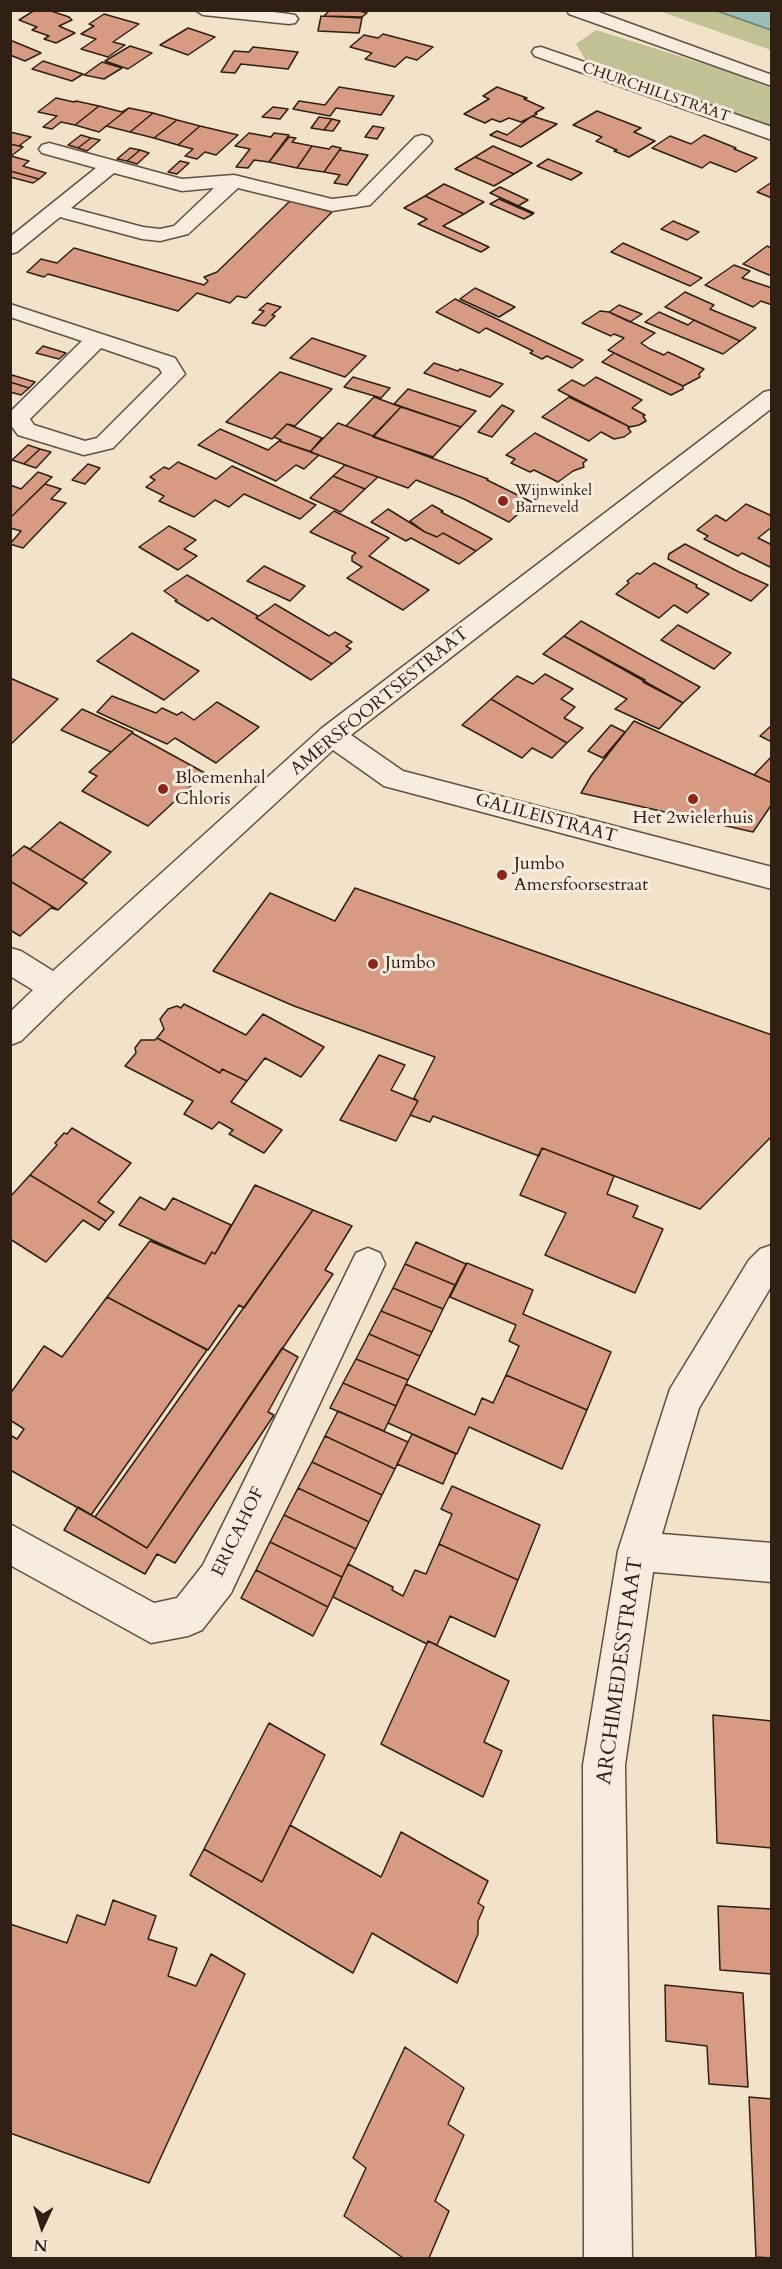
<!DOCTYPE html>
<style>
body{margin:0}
#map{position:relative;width:782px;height:2269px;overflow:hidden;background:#f3e2ca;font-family:Cardo,serif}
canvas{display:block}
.frame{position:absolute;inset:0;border:12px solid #302013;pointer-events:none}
.north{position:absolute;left:12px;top:2197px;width:60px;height:60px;-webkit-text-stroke:4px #f7ecdd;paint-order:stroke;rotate:184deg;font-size:16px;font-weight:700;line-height:24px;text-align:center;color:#302013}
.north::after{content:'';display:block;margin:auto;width:21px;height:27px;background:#302013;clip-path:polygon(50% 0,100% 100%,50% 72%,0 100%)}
</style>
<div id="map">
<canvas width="782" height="2269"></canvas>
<div class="frame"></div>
<div class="north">N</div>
</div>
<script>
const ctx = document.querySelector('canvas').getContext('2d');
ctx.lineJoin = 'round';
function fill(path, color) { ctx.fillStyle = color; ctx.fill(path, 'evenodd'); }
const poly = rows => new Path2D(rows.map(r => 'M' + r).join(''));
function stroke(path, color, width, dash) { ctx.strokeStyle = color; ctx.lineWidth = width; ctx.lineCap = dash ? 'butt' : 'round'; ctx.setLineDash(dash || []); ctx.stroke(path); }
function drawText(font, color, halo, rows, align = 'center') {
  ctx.font = font + ' Cardo,serif'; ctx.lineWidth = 6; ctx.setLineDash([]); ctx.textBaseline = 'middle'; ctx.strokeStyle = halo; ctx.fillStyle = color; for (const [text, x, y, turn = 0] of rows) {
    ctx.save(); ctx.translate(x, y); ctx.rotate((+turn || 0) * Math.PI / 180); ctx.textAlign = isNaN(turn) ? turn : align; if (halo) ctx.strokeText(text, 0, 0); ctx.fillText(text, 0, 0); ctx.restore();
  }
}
fill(poly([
 [659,11,717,11,771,30,771,50],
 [596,30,730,72,771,88,771,126,588,64,576,44]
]), '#c0c293');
const water = poly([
 [717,11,771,11,771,30,717,11]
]);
fill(water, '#9bbeb7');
stroke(water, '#707f75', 1.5);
const building = poly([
 [35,10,48,10,69,17,72,20,59,26,75,33,56,43,44,39,49,36,32,30,37,27,19,20,35,10],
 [330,10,356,10,367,13,362,17,324,16,330,10],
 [104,14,139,24,113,42,125,45,108,57,81,49,96,39,81,34,94,26,89,24,104,14],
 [321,16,362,18,359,33,318,31,321,16],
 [188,28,215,37,188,55,160,45,188,28],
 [383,34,433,47,417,60,406,57,395,67,365,59,372,53,350,47,364,35,378,38,383,34],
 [10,40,39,52,41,53,25,61,10,55,10,40],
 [130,46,152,53,128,69,105,61,130,46],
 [253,47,298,52,288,69,241,64,235,73,221,72,234,51,249,52,253,47],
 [43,61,83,74,72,81,32,69,43,61],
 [102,62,122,68,104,79,84,75,102,62],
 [339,87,394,96,381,115,336,108,330,116,293,109,299,101,325,105,339,87],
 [497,87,527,98,524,99,544,108,535,113,537,114,521,122,509,118,500,122,492,119,485,123,464,114,489,99,483,96,497,87],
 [56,98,74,102,76,101,99,106,75,125,61,122,52,129,43,127,57,116,38,112,56,98],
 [99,106,122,112,129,108,99,132,75,125,99,106],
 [273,107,288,109,280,119,262,117,273,107],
 [129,108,153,113,130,132,106,126,99,132,129,108],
 [597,111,641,128,634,132,655,141,629,157,614,151,617,150,596,141,602,137,573,125,597,111],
 [153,113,177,120,154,138,130,132,153,113],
 [532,116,557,124,521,147,490,135,497,131,507,135,532,116],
 [319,117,332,119,324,130,311,128,319,117],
 [332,119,340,121,333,131,324,130,332,119],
 [177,120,200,126,178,145,154,138,177,120],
 [200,126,238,135,216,155,205,152,197,159,185,156,193,149,178,145,200,126],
 [373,126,384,128,377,139,365,137,373,126],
 [10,132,31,137,20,145,23,147,10,144,10,132],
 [249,133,271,137,274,133,289,135,269,162,254,160,248,168,236,167,250,149,235,146,249,133],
 [81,135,91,138,78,148,68,145,81,135],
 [704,135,736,148,734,149,757,158,736,172,710,162,702,168,652,148,670,136,691,144,704,135],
 [289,137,296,138,292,142,312,146,297,168,269,162,289,137],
 [91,138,100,140,87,151,78,148,91,138],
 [10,144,23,147,11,156,29,161,23,166,46,173,39,179,10,171,10,144],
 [312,146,329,149,332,146,341,148,324,172,297,168,312,146],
 [493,146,532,163,514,174,475,157,493,146],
 [130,148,140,150,127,161,117,159,130,148],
 [341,148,340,150,368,155,347,185,334,183,340,175,324,172,341,148],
 [140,150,149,153,137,164,127,161,140,150],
 [475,157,514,174,494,186,455,169,475,157],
 [548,159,582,173,571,180,537,166,548,159],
 [180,161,189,163,177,174,168,172,180,161],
 [10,171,39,179,33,183,10,177,10,171],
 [772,182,772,198,757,192,772,182],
 [444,184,484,202,464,214,425,196,444,184],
 [500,187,528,200,518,206,534,213,490,193,500,187],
 [425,196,464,214,443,226,489,247,481,252,418,224,427,219,404,208,425,196],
 [499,199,533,214,524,219,490,204,499,199],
 [290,201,332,212,246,298,237,296,230,303,197,293,178,311,48,274,44,277,27,272,41,259,57,263,74,248,204,285,208,281,204,277,217,272,290,201],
 [673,221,699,232,687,240,661,229,673,221],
 [623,243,702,278,690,286,611,252,623,243],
 [767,246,772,248,772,274,769,275,743,264,767,246],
 [734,265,750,271,742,278,772,288,772,305,761,301,753,307,705,285,734,265],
 [475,288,515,307,499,317,460,299,475,288],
 [685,292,714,305,710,309,756,328,740,341,665,307,685,292],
 [455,299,583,360,572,368,547,356,542,359,530,353,533,351,486,328,479,333,436,312,455,299],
 [267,303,281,307,272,315,275,316,265,326,252,323,264,311,259,310,267,303],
 [619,305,642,314,630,322,609,312,619,305],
 [600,311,609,312,655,333,641,343,650,349,664,355,668,352,704,369,699,374,700,377,683,386,608,350,624,338,614,334,611,336,582,323,600,311],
 [659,312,688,325,694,320,740,341,723,354,645,322,659,312],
 [312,338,366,356,345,377,290,358,312,338],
 [43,346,66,353,59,359,36,353,43,346],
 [614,353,683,386,683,389,671,395,602,362,614,353],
 [434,363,458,371,460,369,503,384,490,397,424,373,434,363],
 [280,372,332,389,295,426,287,424,272,439,226,422,280,372],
 [12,375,35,382,29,388,10,382,12,375],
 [353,377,390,388,381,398,344,387,353,377],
 [596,377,642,400,632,408,645,415,643,416,646,421,639,425,630,427,558,390,572,380,584,386,596,377],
 [10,382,29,388,21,395,10,392,10,382],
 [408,389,476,411,461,427,394,404,408,389],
 [374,397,401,407,373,436,346,426,374,397],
 [569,397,630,427,628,428,631,432,624,437,614,439,601,432,589,441,542,417,569,397],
 [502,405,514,411,492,437,478,432,502,405],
 [401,407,461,427,433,457,373,437,401,407],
 [338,423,488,479,487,480,532,502,509,522,464,499,416,480,408,488,310,452,338,423],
 [287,424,322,438,310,452,312,452,279,441,281,440,274,437,287,424],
 [220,429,268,450,279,441,319,455,304,469,296,465,276,481,198,445,220,429],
 [535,433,587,460,583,463,584,467,573,471,558,482,534,470,530,472,511,463,515,459,506,455,535,433],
 [28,445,40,449,24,464,12,460,28,445],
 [40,449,51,452,36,468,24,464,40,449],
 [178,462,216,479,232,466,316,505,300,519,244,494,229,507,215,500,194,517,159,501,164,496,146,487,155,480,150,477,164,467,169,469,178,462],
 [88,464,100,468,85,484,72,480,88,464],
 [345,465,378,477,365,489,333,476,345,465],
 [38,472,52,477,10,518,10,485,21,489,38,472],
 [333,476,365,489,341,512,310,498,333,476],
 [45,484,61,489,51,499,66,503,23,548,10,544,21,531,10,528,10,518,45,484],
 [746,504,772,516,772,527,758,538,772,545,772,568,742,553,738,556,704,539,708,536,697,530,716,515,726,521,746,504],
 [432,505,443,511,441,512,492,539,476,551,443,533,437,537,425,532,410,521,432,505],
 [388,509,425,532,437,537,443,533,476,551,459,564,411,538,406,541,371,522,388,509],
 [334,511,389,538,369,556,429,590,403,610,347,578,362,567,352,561,352,556,356,553,310,532,334,511],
 [169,526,196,540,184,549,197,556,178,570,139,547,169,526],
 [685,544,739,572,768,585,751,601,668,559,669,554,685,544],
 [654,563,697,585,696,587,709,594,687,613,674,605,659,618,616,594,629,583,627,581,637,573,640,574,654,563],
 [264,566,305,586,290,601,247,581,264,566],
 [187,575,258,616,256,618,332,664,311,680,212,618,208,621,175,601,177,600,164,591,187,575],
 [275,604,329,636,335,632,352,642,346,646,351,649,332,664,256,618,275,604],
 [581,621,647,658,700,687,683,703,564,636,581,621],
 [678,625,731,653,714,669,661,640,678,625],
 [132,633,199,671,164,700,97,661,132,633],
 [564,636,645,680,643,682,683,703,659,729,615,709,627,699,543,654,564,636],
 [545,674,573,689,561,699,575,707,564,718,583,728,567,743,491,699,517,676,533,684,545,674],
 [10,678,58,699,10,745,10,678],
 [112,696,156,713,162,708,177,715,182,712,194,720,217,702,259,727,216,763,175,738,167,744,97,712,112,696],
 [491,699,567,743,552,758,532,748,522,758,462,725,491,699],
 [82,709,133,732,111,752,61,730,82,709],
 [634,721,772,783,772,804,753,832,581,793,591,776,634,721],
 [611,725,625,732,603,758,588,751,611,725],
 [772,725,772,742,760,736,772,725],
 [132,733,205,773,148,826,82,791,97,776,89,772,132,733],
 [772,756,772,783,754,775,772,756],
 [60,822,111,852,82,880,87,883,24,846,30,849,60,822],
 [24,846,87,883,58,910,10,881,10,858,24,846],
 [10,881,58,910,51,908,20,936,10,930,10,881],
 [355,888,772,1035,772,1136,700,1209,542,1148,539,1156,433,1116,430,1122,410,1115,418,1101,414,1098,435,1057,294,1006,213,971,270,893,335,921,355,888],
 [184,1004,246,1035,263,1014,324,1047,301,1077,265,1058,247,1081,222,1069,220,1073,157,1038,164,1029,160,1019,168,1009,177,1006,181,1008,184,1004],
 [157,1038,220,1073,222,1069,247,1081,231,1102,282,1130,264,1153,229,1134,233,1130,219,1122,212,1129,184,1114,193,1101,125,1066,136,1053,135,1048,141,1040,155,1040,157,1038],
 [379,1055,405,1065,391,1090,418,1101,396,1141,340,1120,379,1055],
 [72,1128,131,1163,98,1202,114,1212,106,1221,30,1175,57,1145,55,1143,64,1133,67,1134,72,1128],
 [542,1148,614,1176,607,1194,638,1206,633,1217,663,1229,635,1293,545,1255,566,1213,520,1195,542,1148],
 [30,1175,106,1221,99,1230,83,1220,46,1262,10,1239,10,1197,30,1175],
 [255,1185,313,1210,244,1308,239,1305,208,1350,107,1297,150,1241,205,1264,212,1252,215,1254,255,1185],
 [140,1197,165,1210,173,1198,231,1225,215,1254,212,1252,205,1264,119,1225,140,1197],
 [313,1210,352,1226,325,1270,333,1274,147,1548,95,1517,313,1210],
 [416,1242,466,1264,455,1285,405,1264,416,1242],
 [467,1263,533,1290,523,1314,611,1352,587,1410,506,1375,519,1346,509,1341,516,1325,450,1297,467,1263],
 [405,1264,455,1285,443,1309,393,1288,405,1264],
 [393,1288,443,1309,432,1332,381,1311,393,1288],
 [107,1297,207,1350,91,1515,10,1470,10,1435,17,1439,24,1429,10,1420,10,1394,44,1346,62,1357,107,1297],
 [381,1311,432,1332,420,1356,369,1334,381,1311],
 [369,1334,420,1356,408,1380,356,1359,369,1334],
 [282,1348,298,1357,268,1412,274,1415,175,1563,157,1554,145,1574,64,1530,78,1507,147,1548,282,1348],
 [356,1359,408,1380,396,1406,343,1383,356,1359],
 [506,1375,587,1410,562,1469,469,1427,457,1454,388,1423,406,1384,475,1415,482,1398,493,1403,506,1375],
 [343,1383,396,1406,384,1431,330,1408,343,1383],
 [338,1411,408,1442,395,1469,325,1436,338,1411],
 [412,1434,456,1454,443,1484,397,1464,412,1434],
 [325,1436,395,1469,382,1495,312,1462,325,1436],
 [312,1462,382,1495,369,1522,298,1488,312,1462],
 [452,1486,540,1525,518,1580,439,1544,452,1514,441,1509,452,1486],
 [298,1488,369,1522,356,1549,284,1515,298,1488],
 [284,1515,356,1549,342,1577,270,1542,284,1515],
 [270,1542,342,1577,328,1607,256,1570,270,1542],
 [439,1544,518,1580,495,1637,450,1616,437,1645,428,1641,427,1644,333,1597,348,1564,393,1587,392,1590,403,1596,415,1570,426,1574,439,1544],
 [256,1570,328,1607,313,1636,241,1598,256,1570],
 [428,1641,509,1681,484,1742,502,1751,483,1797,381,1744,428,1641],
 [713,1715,772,1721,772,1848,717,1843,713,1715],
 [269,1723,325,1755,262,1882,204,1849,269,1723],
 [290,1825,381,1877,401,1832,488,1881,478,1903,484,1907,478,1921,478,1934,457,1983,372,1933,353,1973,190,1875,204,1849,262,1882,290,1825],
 [113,1900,156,1916,148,1939,177,1948,168,1976,196,1986,211,1954,245,1974,149,2183,10,2133,10,1924,67,1943,77,1915,105,1925,113,1900],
 [718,1906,772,1909,772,1974,720,1970,718,1906],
 [665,1985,743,1993,748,2087,709,2084,707,2046,666,2041,665,1985],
 [405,2047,464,2088,448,2124,464,2135,435,2201,449,2211,429,2258,403,2258,344,2216,366,2168,353,2158,405,2047],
 [749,2097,772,2099,772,2258,756,2257,749,2097]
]);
fill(building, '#d79a83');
stroke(building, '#302013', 1.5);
const minor = poly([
 [195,10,258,10,289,14,295,15,298,19,295,23,289,24,203,15,195,10],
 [567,10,593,10,772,75,772,86,569,14,567,10],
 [541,47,772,127,772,140,535,56,532,52,535,48,541,47],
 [422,135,429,137,432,141,429,145,370,205,332,211,238,188,188,234,160,241,142,239,60,217,17,252,10,254,10,237,96,168,42,153,39,149,42,145,49,143,182,179,234,175,332,199,357,196,415,137,422,135],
 [114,173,182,191,214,188,174,226,160,229,143,227,71,208,114,173],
 [10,304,175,358,185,374,113,448,84,455,18,435,10,424,10,412,82,341,10,317,10,304],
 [101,348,159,368,162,373,97,438,85,441,34,425,30,419,101,348],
 [772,390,772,408,351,735,403,771,772,867,772,889,384,786,333,750,66,997,21,1041,10,1045,10,1012,33,990,10,976,10,948,21,951,53,971,322,728,764,392,772,390],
 [772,1245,772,1285,699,1408,662,1534,772,1543,772,1582,653,1572,625,1765,632,2258,584,2258,583,1765,618,1551,670,1389,749,1260,760,1249,772,1245],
 [368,1248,380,1253,385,1264,231,1593,202,1630,188,1636,151,1643,10,1565,10,1524,154,1603,177,1598,203,1565,356,1253,368,1248]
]);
stroke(minor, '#615041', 3);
fill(minor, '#f7ecdd');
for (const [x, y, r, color] of [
 [503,501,6,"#8f2418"],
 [163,789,6,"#8f2418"],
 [693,799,6,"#8f2418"],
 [502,875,6,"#8f2418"],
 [373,964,6,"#8f2418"]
]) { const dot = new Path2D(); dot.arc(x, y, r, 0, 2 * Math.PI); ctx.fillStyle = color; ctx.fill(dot); stroke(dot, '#f7ecdd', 2); }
drawText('15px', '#302013', '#f7ecdd', [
 ["CHURCHILLSTRAAT",656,93,19]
]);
drawText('15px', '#302013', '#f7ecdd', [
 ["Wijnwinkel",515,492],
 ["Barneveld",515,509]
], 'left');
drawText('18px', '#302013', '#f7ecdd', [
 ["AMERSFOORTSESTRAAT",380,702,-39],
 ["GALILEISTRAAT",546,819,15],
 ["ERICAHOF",239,1532,-64]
]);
drawText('18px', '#302013', '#f7ecdd', [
 ["Bloemenhal",175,779],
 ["Chloris",175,800],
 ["Het 2wielerhuis",693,819,"center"],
 ["Jumbo",514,865],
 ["Amersfoorsestraat",514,886],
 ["Jumbo",385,964]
], 'left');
drawText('21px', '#302013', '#f7ecdd', [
 ["ARCHIMEDESSTRAAT",621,1671,-82]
]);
</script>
